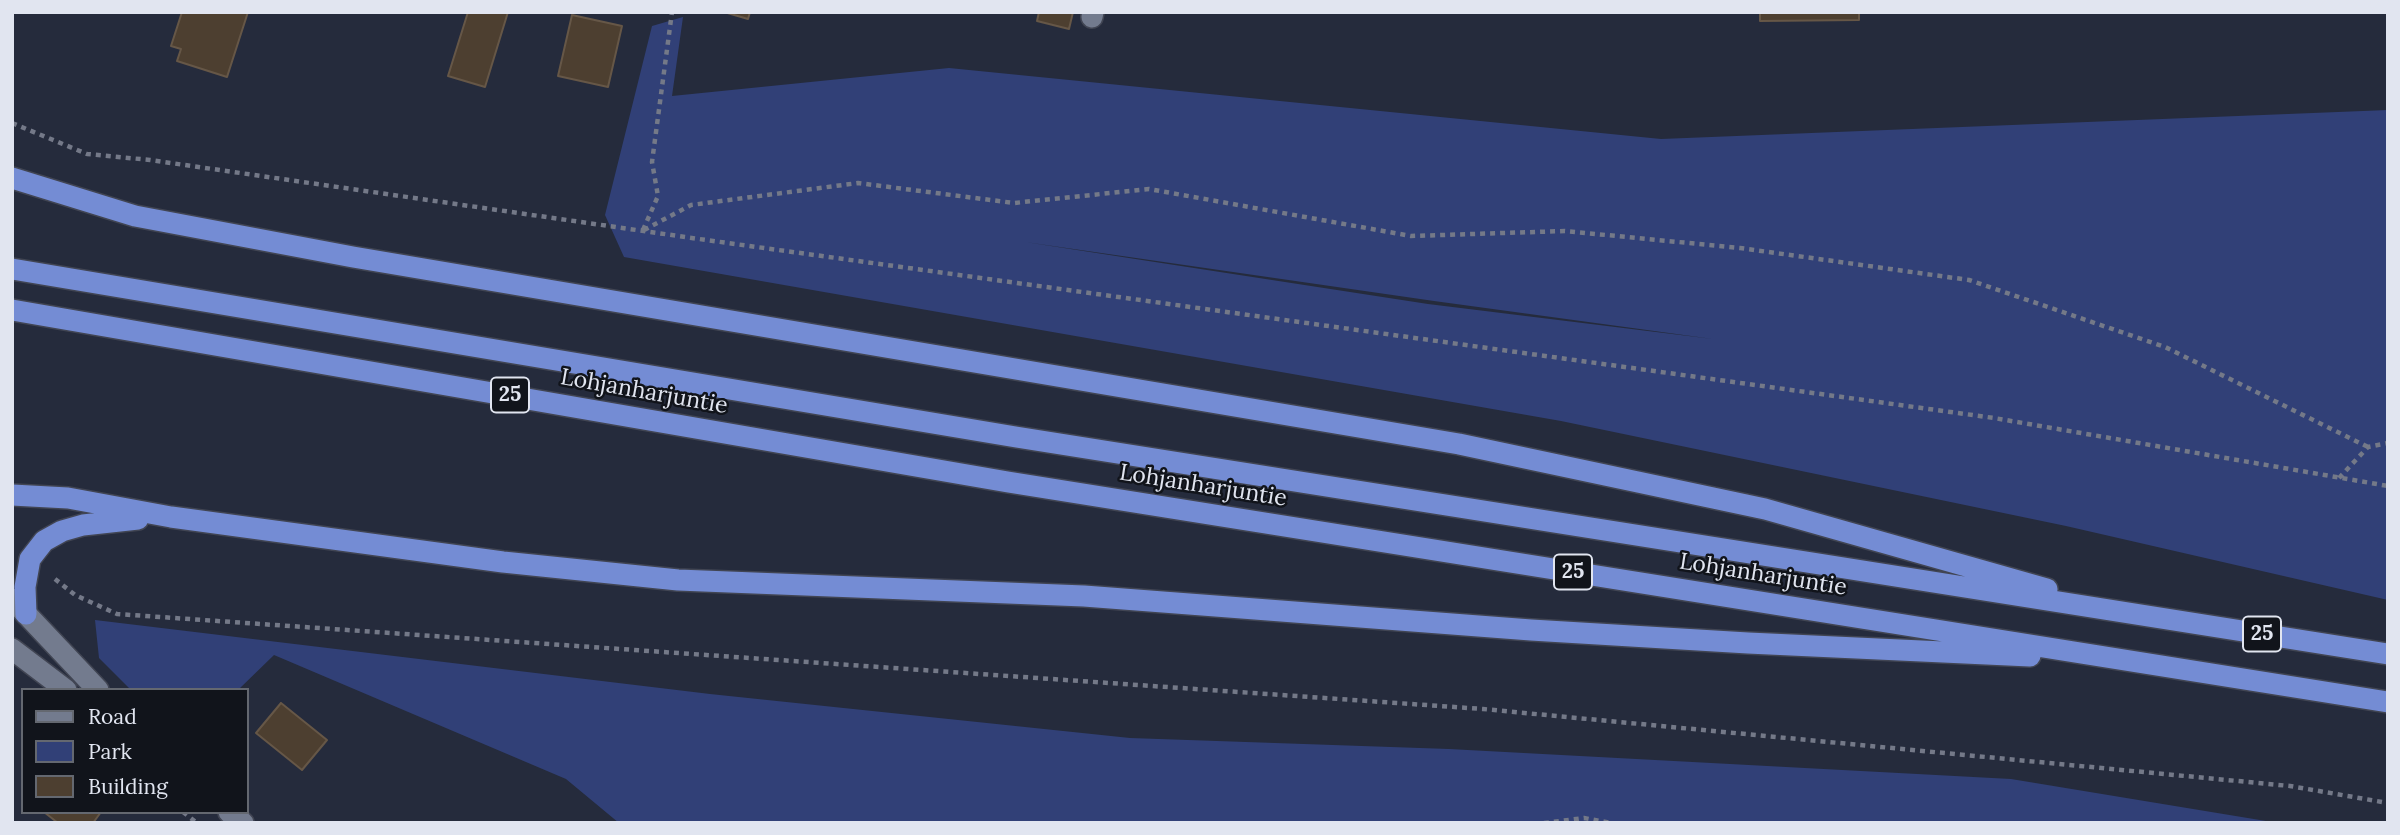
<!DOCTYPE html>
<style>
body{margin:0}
#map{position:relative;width:2400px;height:835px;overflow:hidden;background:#252b3c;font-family:Lora,serif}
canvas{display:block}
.frame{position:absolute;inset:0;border:14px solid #e1e5f0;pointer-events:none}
.legend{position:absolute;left:21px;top:688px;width:228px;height:126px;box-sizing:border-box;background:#11141b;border:2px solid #646870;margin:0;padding:9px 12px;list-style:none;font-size:21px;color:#e1e5f0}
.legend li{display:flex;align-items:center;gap:14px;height:35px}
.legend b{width:35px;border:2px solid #646870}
</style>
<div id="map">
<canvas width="2400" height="835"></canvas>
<div class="frame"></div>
<ul class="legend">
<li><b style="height:9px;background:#737b8e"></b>Road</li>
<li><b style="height:19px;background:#314077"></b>Park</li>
<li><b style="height:19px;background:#4d3f30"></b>Building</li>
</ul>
</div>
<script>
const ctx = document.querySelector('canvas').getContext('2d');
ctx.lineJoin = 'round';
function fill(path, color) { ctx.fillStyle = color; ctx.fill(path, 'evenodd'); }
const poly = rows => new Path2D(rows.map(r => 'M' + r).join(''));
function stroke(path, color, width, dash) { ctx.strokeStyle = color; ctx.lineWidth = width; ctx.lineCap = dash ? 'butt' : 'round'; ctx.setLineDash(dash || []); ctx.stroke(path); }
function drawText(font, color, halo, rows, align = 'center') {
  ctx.font = font + ' Lora,serif'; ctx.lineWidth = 5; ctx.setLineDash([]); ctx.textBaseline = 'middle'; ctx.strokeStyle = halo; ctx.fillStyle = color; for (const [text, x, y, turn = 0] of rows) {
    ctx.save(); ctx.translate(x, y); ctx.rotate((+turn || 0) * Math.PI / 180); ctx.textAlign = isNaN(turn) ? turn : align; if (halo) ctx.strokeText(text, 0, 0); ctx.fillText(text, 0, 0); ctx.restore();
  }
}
fill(poly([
 [683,17,672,96,949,68,1661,139,2388,110,2388,600,2066,526,1561,421,624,257,605,215,652,26],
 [1025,242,1434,301,1713,339,1428,304],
 [95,620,710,694,1130,738,1449,749,2011,779,2278,823,619,823,566,779,274,655,238,690,131,690,99,658]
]), '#314077');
const building = poly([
 [182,12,248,12,227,77,177,61,181,49,171,46,182,12],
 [468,12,508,12,485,87,448,76,468,12],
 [724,12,750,12,748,19,724,12],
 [1039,12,1073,12,1069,29,1037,21,1039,12],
 [1668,12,1731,12,1731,13,1668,13,1668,12],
 [1760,12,1859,12,1859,20,1760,21,1760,12],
 [572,15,622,26,608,87,558,76,572,15],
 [281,703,327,740,302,770,256,733,281,703],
 [44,812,101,812,93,823,58,823,44,812]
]);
fill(building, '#4d3f30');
stroke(building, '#665747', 2);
const minor = poly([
 [1092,17,1093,12]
]);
const tertiary = poly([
 [12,599,98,690],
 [12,649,66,690],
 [229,812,243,823]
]);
const trunk = poly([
 [12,178,135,216,353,257,1459,444,1765,509,2047,589],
 [12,269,1016,437,2388,654],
 [12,310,1008,482,2388,702],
 [12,495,68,498,171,517,503,562,678,580,1084,596,1531,630,1748,643,2030,656],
 [26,614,25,587,30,559,44,541,62,531,83,525,138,519]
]);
stroke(minor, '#414553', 24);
stroke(tertiary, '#414553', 24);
stroke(trunk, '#414553', 24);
stroke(poly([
 [12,123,87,154,150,160,706,240,1994,418,2388,486],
 [643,230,658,196,652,162,672,12],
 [644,230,691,205,858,183,1014,203,1149,189,1411,236,1565,231,1740,248,1969,280,2165,347,2368,447],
 [2339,478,2368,447,2388,443],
 [55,579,75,595,117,614,1483,709,2290,786,2388,803],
 [183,812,197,823],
 [1544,823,1584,818,1611,823]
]), '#747988', 4.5, [5, 5]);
stroke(minor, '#737b8e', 21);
stroke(tertiary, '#737b8e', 21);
stroke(trunk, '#748cd4', 21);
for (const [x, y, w] of [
 [510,395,38],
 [1573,572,38],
 [2262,634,38]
]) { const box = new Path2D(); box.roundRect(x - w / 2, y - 17.5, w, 35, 5); ctx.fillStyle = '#11141b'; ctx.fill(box); stroke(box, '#e1e5f0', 2); }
drawText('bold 21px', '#e1e5f0', null, [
 ["25",510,395],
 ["25",1573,572],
 ["25",2262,634]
]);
drawText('23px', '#e1e5f0', '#11141b', [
 ["Lohjanharjuntie",644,392,10],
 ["Lohjanharjuntie",1203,486,9],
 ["Lohjanharjuntie",1763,575,9]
]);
</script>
